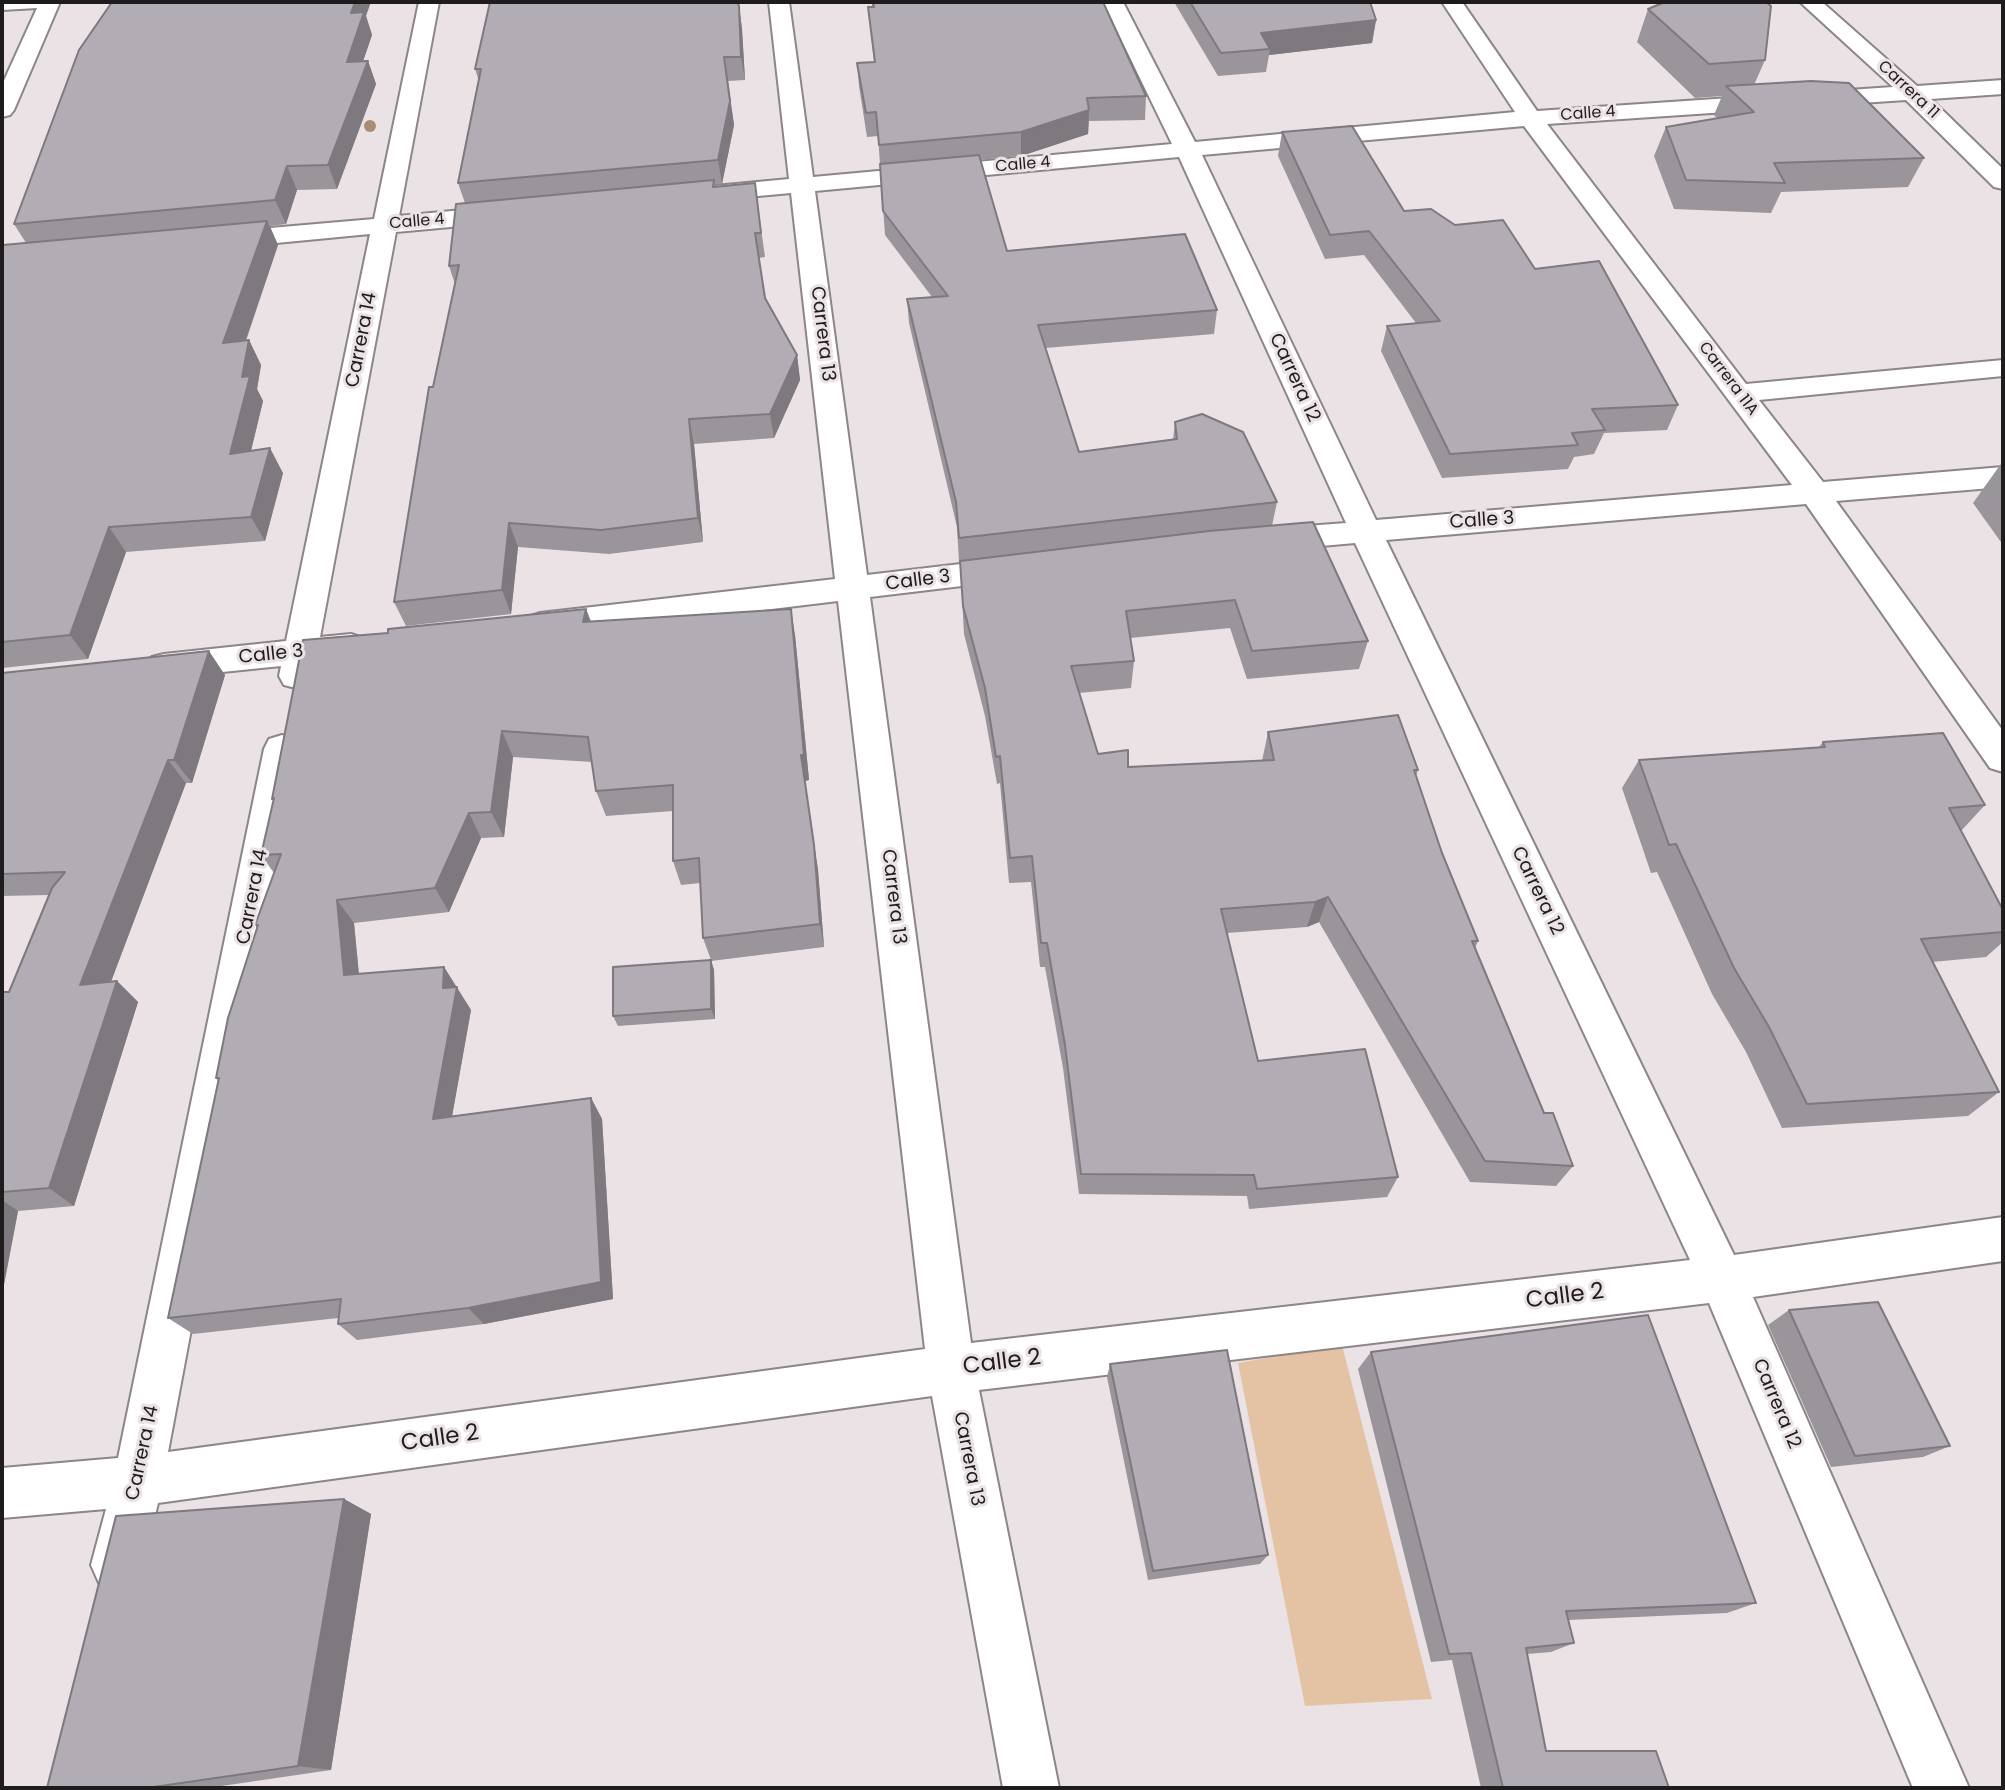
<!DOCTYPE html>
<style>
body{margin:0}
#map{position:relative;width:2005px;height:1790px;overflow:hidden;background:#ebe2e5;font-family:Poppins,sans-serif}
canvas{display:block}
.frame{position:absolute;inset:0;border:4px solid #1f1c1d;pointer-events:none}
</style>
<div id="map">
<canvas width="2005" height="1790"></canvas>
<div class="frame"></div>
</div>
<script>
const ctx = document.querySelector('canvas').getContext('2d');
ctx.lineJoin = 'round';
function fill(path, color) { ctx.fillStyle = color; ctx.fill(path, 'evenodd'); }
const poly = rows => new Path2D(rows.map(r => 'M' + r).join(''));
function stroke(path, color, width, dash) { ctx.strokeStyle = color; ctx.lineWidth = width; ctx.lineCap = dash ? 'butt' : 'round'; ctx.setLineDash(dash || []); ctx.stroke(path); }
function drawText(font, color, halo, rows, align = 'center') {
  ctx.font = font + ' Poppins,sans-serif'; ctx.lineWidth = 6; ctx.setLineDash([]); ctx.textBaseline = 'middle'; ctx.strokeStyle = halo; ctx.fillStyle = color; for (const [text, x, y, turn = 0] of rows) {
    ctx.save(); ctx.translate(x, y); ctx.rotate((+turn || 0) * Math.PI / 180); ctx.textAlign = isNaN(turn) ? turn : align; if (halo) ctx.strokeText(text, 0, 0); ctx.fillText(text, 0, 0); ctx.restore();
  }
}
fill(poly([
 [1342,1345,1432,1699,1305,1706,1238,1363]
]), '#e4c3a5');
const minor = poly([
 [2,2,60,2,14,110,10,115,2,117,2,85,37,8,2,10,2,2],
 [419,2,439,2,399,216,505,206,514,209,518,214,514,219,505,222,396,232,320,637,351,634,363,638,368,646,363,654,316,662,308,685,296,688,284,685,279,676,281,666,164,678,152,675,147,666,152,657,164,654,286,641,370,234,224,248,215,245,211,240,215,235,224,232,374,219,419,2],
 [769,2,789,2,813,177,1172,144,1103,2,1123,2,1195,142,1515,112,1442,2,1462,2,1537,111,1893,87,1800,2,1822,2,1917,86,2003,80,2003,94,1931,99,2003,169,2003,189,1994,187,1906,100,1547,124,1746,384,2003,360,2003,376,1759,400,1823,482,2003,467,2003,487,1836,501,2003,731,2003,772,1990,768,1806,504,1386,540,1734,1255,2003,1217,2003,1261,1753,1297,1969,1788,1913,1788,1709,1303,979,1390,1059,1788,1003,1788,932,1396,158,1503,143,1565,135,1583,117,1591,99,1583,91,1565,106,1509,2,1518,2,1468,118,1458,264,749,269,739,282,735,295,739,300,749,168,1452,925,1349,838,601,540,637,528,633,523,625,528,617,540,613,835,579,791,193,704,201,695,199,692,194,695,189,704,187,789,179,769,2],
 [1524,126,1792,485,1376,520,1202,155,1524,126],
 [1179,157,1346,523,1266,529,1255,533,1250,540,1255,547,1266,551,1355,543,1690,1260,971,1343,870,597,1012,580,1023,577,1028,569,1023,561,1012,558,867,575,815,191,1179,157]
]);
stroke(minor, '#8d8588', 4);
fill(minor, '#fff');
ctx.fillStyle = '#a88d75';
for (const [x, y] of [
 [370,126]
]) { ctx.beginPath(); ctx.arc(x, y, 6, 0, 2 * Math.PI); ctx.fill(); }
fill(poly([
 [872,2,1103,2,1146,96,1145,120,1089,121,1088,134,1021,156,980,160,1007,251,1217,310,1214,334,1045,348,1079,452,1173,440,1175,422,1277,502,1272,526,1368,641,1359,669,1247,679,1230,628,1130,638,1134,661,1131,688,1079,693,1098,754,1128,767,1262,761,1268,732,1418,770,1416,776,1442,853,1478,941,1475,948,1544,1113,1573,1166,1556,1186,1470,1182,1319,922,1307,927,1227,933,1258,1061,1398,1177,1387,1197,1249,1209,1247,1196,1079,1194,1063,1068,1045,967,1040,967,1031,882,1009,883,1000,783,997,784,985,716,964,634,960,562,959,562,957,527,909,323,907,299,932,297,885,235,878,136,867,137,859,86,857,63,874,62,868,7,872,7],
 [1174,2,1370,2,1376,20,1372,43,1269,55,1266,72,1218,76],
 [1656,2,1766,2,1765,60,1754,85,1924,158,1908,187,1781,192,1771,213,1674,209,1654,156,1666,127,1717,118,1714,115,1722,96,1695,98,1637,42,1648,9,1657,5],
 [739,6,742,29,745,80,728,81,734,125,722,184,715,184,715,186,758,207,765,257,759,258,765,298,797,355,800,380,774,438,694,444,703,542,609,554,518,547,511,614,406,626,394,602,433,387,455,284,449,266,465,203,458,183,479,81,475,69],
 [366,16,372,35,363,61,368,61,376,84,337,189,297,190,286,224,270,226,278,245,246,341,249,340,261,365,257,389,263,401,251,451,283,473,265,541,126,552,88,659,2,668,2,249,26,243,14,224],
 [1282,132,1404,211,1455,225,1535,269,1678,405,1667,430,1604,433,1594,454,1574,457,1568,469,1442,478,1381,351,1387,326,1416,323,1364,255,1325,259,1278,156],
 [2003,461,2003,545,1973,503],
 [586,609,591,621,795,635,809,780,805,781,818,870,824,947,711,961,714,970,715,1019,618,1026,613,1016,711,960,703,938,700,883,681,885,673,861,673,811,606,816,596,791,592,762,513,757,504,837,481,838,449,912,354,923,359,974,444,967,471,1010,452,1116,591,1098,602,1119,613,1299,484,1324,357,1340,338,1324,338,1318,193,1334,168,1318,218,1081,216,1078,257,928,255,925,274,873,261,855,274,801,272,799,388,633],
 [2,673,225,675,192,783,186,783,111,982,117,981,138,1002,74,1206,18,1211,2,1295,2,992,9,992,49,895,2,896],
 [1823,742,1985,805,1961,831,2003,910,2003,942,1986,957,1932,962,1999,1092,1968,1116,1782,1128,1746,1052,1712,994,1657,872,1651,873,1622,788,1639,760,1819,747],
 [1789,1310,1950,1446,1923,1457,1831,1467,1768,1325],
 [1371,1352,1756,1603,1727,1613,1568,1620,1574,1643,1551,1652,1527,1654,1546,1751,1669,1788,1481,1788,1452,1660,1431,1662,1358,1369],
 [1110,1364,1268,1555,1260,1564,1148,1580,1107,1377],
 [344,1499,371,1514,331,1770,208,1788,47,1788]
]), '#99959b');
fill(poly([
 [355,2,371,2,366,16,372,35,355,85,347,62,351,13],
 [739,6,742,29,745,80,741,57],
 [1376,20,1372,43,1269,55,1270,49,1261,33],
 [724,57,734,125,722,184,718,160],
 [368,61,376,84,337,189,328,165],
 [1089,110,1088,134,1021,156,1021,132],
 [287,166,297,190,286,224,275,200],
 [267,221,278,245,236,368,223,343],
 [249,340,261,365,257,389,263,401,244,479,230,454,242,377],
 [797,355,800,380,774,438,770,414],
 [689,419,694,444,703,542,698,518],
 [270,448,283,473,265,541,251,517],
 [509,523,518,547,511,614,502,590],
 [109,527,126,552,88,659,70,635],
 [586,609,595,635,583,622],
 [791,609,795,635,809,780,805,781,818,870,824,947,820,924,801,755],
 [209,651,225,675,192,783,174,760],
 [502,731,513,757,504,837,491,812],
 [168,760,186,783,102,1005,80,985],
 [469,813,481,838,449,912,435,888],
 [1328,897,1319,922,1307,927,1315,902],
 [337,900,354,923,361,998,344,975],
 [711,960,714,970,715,1019,711,1009],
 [444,967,471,1010,448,1139,433,1119,443,988],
 [117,981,138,1002,74,1206,49,1188],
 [591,1098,602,1119,613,1299,484,1324,468,1308],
 [2,1200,18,1211,2,1295],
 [344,1499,371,1514,331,1770,298,1766]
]), '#7d797e');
const building = poly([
 [112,2,355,2,351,13,364,12,347,62,368,61,328,165,287,166,275,200,14,224,79,50,112,2],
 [490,2,737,2,739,6,741,57,724,57,730,101,718,160,458,183,481,69,475,69,490,2],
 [873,2,1103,2,1146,96,1087,98,1089,110,1021,132,879,145,876,112,866,113,857,63,875,62,868,7,874,7,873,2],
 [1190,2,1370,2,1376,20,1261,33,1270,49,1221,53,1190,2],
 [1665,2,1766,2,1771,6,1765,60,1709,64,1648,9,1665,2],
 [1811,81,1849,83,1924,158,1774,163,1785,183,1686,180,1666,127,1754,112,1726,86,1811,81],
 [1352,126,1404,211,1431,209,1455,225,1503,220,1535,269,1599,261,1678,405,1592,409,1605,430,1572,433,1578,445,1450,454,1387,326,1440,321,1369,231,1330,235,1282,132,1352,126],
 [979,155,1007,251,1185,234,1217,310,1038,325,1079,452,1177,439,1175,422,1202,414,1243,432,1277,502,959,538,956,502,907,299,948,296,883,211,880,164,979,155],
 [714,180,713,187,755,183,761,233,755,233,765,298,797,355,770,414,689,419,698,518,601,530,509,523,502,590,394,602,429,387,433,387,459,265,449,266,456,204,714,180],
 [267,221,223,343,249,340,242,377,250,376,230,454,270,448,251,517,109,527,70,635,2,642,2,249,3,245,267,221],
 [1313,522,1368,641,1252,651,1235,600,1126,611,1134,661,1071,666,1098,754,1128,750,1128,767,1274,760,1268,732,1398,715,1418,770,1414,770,1442,853,1478,941,1472,941,1544,1113,1553,1113,1573,1166,1485,1161,1328,897,1315,902,1221,909,1258,1061,1365,1049,1398,1177,1257,1189,1254,1175,1081,1174,1065,1045,1047,943,1041,943,1032,856,1010,858,1000,756,996,757,985,688,963,606,960,561,1209,531,1313,522],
 [586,609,583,622,791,609,804,755,801,755,814,845,820,924,703,938,699,858,673,861,673,785,596,791,588,737,502,731,491,812,469,813,435,888,337,900,344,975,444,967,443,988,457,987,433,1119,591,1098,601,1282,468,1308,338,1324,341,1299,168,1318,219,1078,216,1078,228,1018,258,925,255,925,281,854,261,855,274,798,272,799,303,640,388,633,388,629,586,609],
 [209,651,174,760,168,760,80,985,117,981,49,1188,2,1192,2,992,9,992,52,888,65,872,2,874,2,673,209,651],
 [1943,733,1985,805,1949,808,2003,910,2003,932,1921,939,1999,1092,1807,1104,1769,1027,1734,968,1676,844,1669,845,1639,760,1825,747,1823,742,1943,733],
 [711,960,711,1009,613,1016,613,967,711,960],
 [1878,1302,1950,1446,1855,1456,1789,1310,1878,1302],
 [1648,1315,1756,1603,1566,1611,1574,1643,1526,1648,1546,1751,1656,1751,1669,1788,1503,1788,1471,1653,1449,1654,1371,1352,1648,1315],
 [1227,1350,1268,1555,1153,1571,1110,1364,1227,1350],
 [344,1499,298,1766,147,1788,47,1788,116,1516,344,1499]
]);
fill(building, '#b2adb4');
stroke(building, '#7d797e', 2);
drawText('16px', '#1f1c1d', '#ebe2e5', [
 ["Carrera 11",1908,90,43],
 ["Calle 4",1588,114,-4],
 ["Calle 4",1023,165,-5],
 ["Calle 4",417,222,-5],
 ["Carrera 11A",1728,379,53]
]);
drawText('19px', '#1f1c1d', '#ebe2e5', [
 ["Carrera 13",822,334,83],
 ["Carrera 14",362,340,-79],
 ["Carrera 12",1294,378,65],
 ["Calle 3",1482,521,-4],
 ["Calle 3",918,581,-7],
 ["Calle 3",271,655,-6],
 ["Carrera 12",1537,891,64],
 ["Carrera 14",253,897,-79],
 ["Carrera 13",893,897,83],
 ["Carrera 12",1776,1404,67],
 ["Carrera 14",143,1453,-78],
 ["Carrera 13",968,1459,79]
]);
drawText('23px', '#1f1c1d', '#ebe2e5', [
 ["Calle 2",1565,1297,-7],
 ["Calle 2",1002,1363,-7],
 ["Calle 2",440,1439,-8]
]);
</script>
